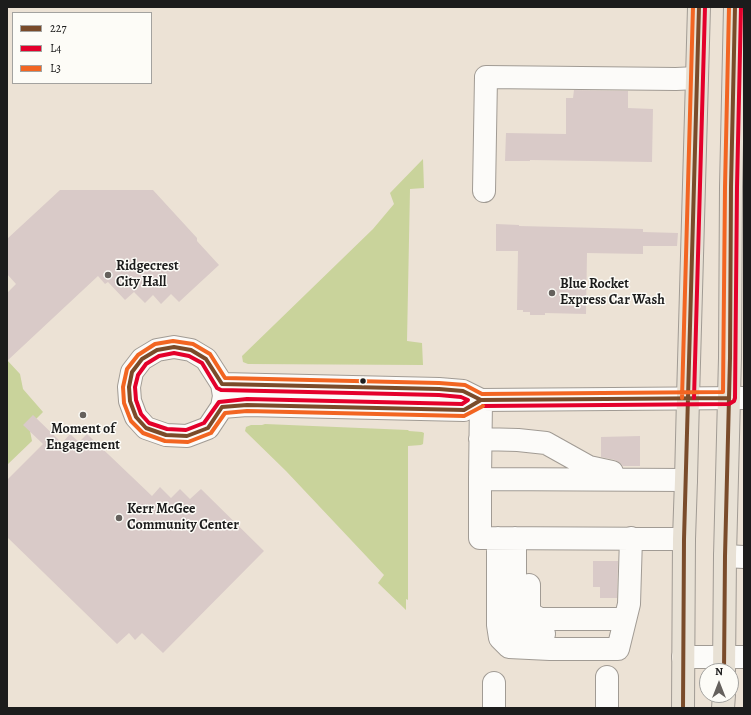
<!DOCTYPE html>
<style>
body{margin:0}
#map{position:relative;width:751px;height:715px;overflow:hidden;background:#ece2d5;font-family:Alegreya,serif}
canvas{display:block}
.frame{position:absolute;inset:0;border:8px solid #1c1c1c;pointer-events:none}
.legend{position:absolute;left:12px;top:12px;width:140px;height:72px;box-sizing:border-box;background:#fdfcf7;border:1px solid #a3a29f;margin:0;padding:5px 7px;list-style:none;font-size:12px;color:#1c1c1c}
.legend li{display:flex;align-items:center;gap:8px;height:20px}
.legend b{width:20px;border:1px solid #a3a29f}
.north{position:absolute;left:699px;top:663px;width:40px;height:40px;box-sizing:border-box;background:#fdfcf7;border:1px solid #a3a29f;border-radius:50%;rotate:0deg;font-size:11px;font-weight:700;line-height:16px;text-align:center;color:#1c1c1c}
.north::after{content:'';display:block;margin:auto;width:14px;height:18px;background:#65615d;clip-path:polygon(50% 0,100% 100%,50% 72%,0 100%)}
</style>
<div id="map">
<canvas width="751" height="715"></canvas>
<div class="frame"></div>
<ul class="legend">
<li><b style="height:5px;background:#7a4b2a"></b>227</li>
<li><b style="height:5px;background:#e4002b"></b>L4</li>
<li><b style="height:5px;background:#f26522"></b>L3</li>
</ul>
<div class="north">N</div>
</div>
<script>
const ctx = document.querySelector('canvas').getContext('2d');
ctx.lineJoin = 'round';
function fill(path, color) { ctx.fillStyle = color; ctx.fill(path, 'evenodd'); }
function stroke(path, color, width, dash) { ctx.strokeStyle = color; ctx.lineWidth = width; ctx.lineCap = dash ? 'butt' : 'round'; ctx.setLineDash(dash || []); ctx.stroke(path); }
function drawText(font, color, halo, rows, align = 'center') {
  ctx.font = font + ' Alegreya,serif'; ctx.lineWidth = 3; ctx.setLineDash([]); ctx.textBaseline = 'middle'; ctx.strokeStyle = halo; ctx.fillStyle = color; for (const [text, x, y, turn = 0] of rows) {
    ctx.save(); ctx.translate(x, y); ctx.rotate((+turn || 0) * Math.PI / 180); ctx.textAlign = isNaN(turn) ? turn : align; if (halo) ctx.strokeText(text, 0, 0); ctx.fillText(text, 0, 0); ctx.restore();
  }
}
const green = new Path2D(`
 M423 159 424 188 410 189 407 341 422 343 423 365 248 364 243 362 242 356 373 229 394 204 390 193Z
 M7 360 20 374 23 389 43 412 29 426 32 441 7 465Z
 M265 424 408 430 409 431 422 432 424 433 423 444 421 445 408 446V600L406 599V610L378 583 384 575 286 471 245 431 246 427 251 425H262Z`);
const building = new Path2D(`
 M574 90 628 91V108L653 109 652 162 530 160V161H505L506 133 566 134V98H573Z
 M60 190H153L197 238V241L219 265 179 302 171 294 161 304 153 295 145 303 134 292 125 300 108 282 105 284 98 276 7 361V293L16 284 7 274V239Z
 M496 224 519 225V226L643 229V232L678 233 677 246H643V254L587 253 586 314 545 313V315H530V312H523V310H517L518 251H496Z
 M33 415 62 443 70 434 79 442 87 434 152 496 160 487 171 498 180 489 190 499 201 489 264 551 163 653 142 633 135 640 129 633 117 644 7 537V480L43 444 23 425Z
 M640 436V466H623L620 463 615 460 601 457V437Z
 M593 561H618L617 598H600V587H593Z`);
const minor = new Path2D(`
 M484 191 486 77 676 79 697 78
 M174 347 191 350 206 359 222 384 224 396 222 407 208 428 187 436 166 435 146 428 136 417 130 401 129 387 132 372 142 359 157 350Z
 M222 384 439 389 463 391 481 400 744 398
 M481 400 480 479 686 480
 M222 407 247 405 464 410 481 400
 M480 439 518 440 546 443 589 467 612 472
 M480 479V538L684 539
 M498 538V625L500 638 509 647 550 649H618L629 604 631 538
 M515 538V631L520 634H544
 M725 556 744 557
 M529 585V613L540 619H625
 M683 657H744
 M494 708V683
 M607 708V677`);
const major = new Path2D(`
 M724 671 725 556 730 358 731 187 735 7
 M683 708 684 539 686 480 688 398 699 7
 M723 708 724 695`);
const bus1 = new Path2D(`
 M174 347 191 350 206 359 222 384 439 389 463 391 481 400 464 410 247 405 222 407 208 428 187 436 166 435 146 428 136 417 130 401 129 387 132 372 142 359 157 350Z
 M481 400 729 398
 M724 671 725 556 730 358 731 187 735 7
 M683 708 684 539 699 7`);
const bus2 = new Path2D(`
 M174 353 189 356 202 363 217 388 221 390 439 395 461 397 468 400 462 404 247 399 219 402 204 423 186 430 167 429 149 423 141 414 136 400 135 387 138 375 146 364 159 356Z
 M694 398 705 7
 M483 406 729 404 734 401 735 398 737 187 741 7`);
const bus3 = new Path2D(`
 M682 398 693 7
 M483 406 464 416 247 411 225 413 211 433 188 442 165 441 143 433 131 421 124 403 123 387 127 369 138 355 155 344 173 341 193 344 210 354 225 378 439 383 465 385 482 394 723 392 725 187 729 7`);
const markers = [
 [108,275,4,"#65615d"],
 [552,293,4,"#65615d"],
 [363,381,3.5,"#1c1c1c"],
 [83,415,4,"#65615d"],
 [119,518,4,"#65615d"]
];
const poiNames = [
 ["Ridgecrest",116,267],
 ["City Hall",116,283],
 ["Blue Rocket",560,285],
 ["Express Car Wash",560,301],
 ["Moment of",83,430,"center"],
 ["Engagement",83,446,"center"],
 ["Kerr McGee",127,510],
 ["Community Center",127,526]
];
fill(green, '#c9d39b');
fill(building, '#d9cac8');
stroke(minor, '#a19b94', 24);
stroke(major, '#a19b94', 24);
stroke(minor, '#fcfbf9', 22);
stroke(major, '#e8e1d5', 22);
stroke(bus1, '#7a4b2a', 4);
stroke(bus2, '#e4002b', 4);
stroke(bus3, '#f26522', 4);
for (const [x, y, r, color] of markers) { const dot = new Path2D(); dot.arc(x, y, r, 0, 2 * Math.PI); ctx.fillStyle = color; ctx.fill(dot); stroke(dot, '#fdfcf7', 1.5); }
drawText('bold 14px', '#1c1c1c', '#fdfcf7', poiNames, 'left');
</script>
